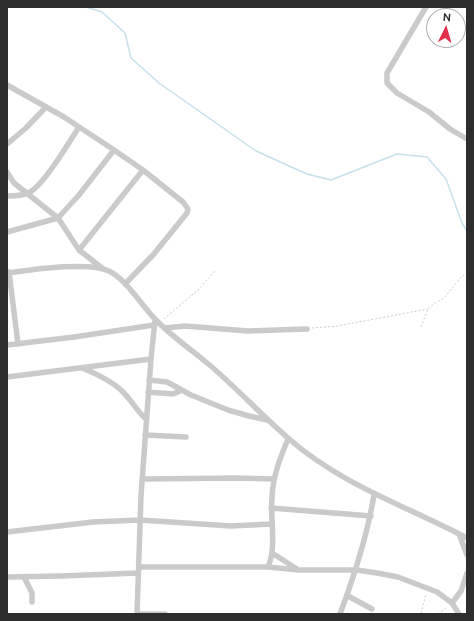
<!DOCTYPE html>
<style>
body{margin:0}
#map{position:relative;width:474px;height:621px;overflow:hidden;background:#fff;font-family:Ubuntu,sans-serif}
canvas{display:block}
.frame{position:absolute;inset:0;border:8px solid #2d2d2d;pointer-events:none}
.north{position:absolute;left:426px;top:8px;width:40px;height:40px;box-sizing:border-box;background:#fff;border:1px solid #ababab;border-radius:50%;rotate:5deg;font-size:11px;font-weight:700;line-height:16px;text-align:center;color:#2d2d2d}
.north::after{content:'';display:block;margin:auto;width:14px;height:18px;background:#e3314c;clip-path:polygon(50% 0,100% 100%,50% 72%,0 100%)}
</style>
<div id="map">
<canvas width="474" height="621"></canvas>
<div class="frame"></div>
<div class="north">N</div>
</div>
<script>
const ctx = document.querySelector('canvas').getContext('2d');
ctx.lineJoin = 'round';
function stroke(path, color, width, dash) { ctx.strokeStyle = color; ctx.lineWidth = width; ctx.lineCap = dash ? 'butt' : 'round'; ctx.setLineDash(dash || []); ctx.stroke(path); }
const stream = new Path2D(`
 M86 7 102 12 125 33 131 58 159 83 256 151 307 174 331 180 397 154 427 157 446 179 462 223 467 231`);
const path = new Path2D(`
 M164 319 198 290 216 270
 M421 327 428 309 435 303 444 298 461 277 467 273
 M312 328 337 326 428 309
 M421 613 426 594
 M438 614 447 607`);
const minor = new Path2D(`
 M426 7 387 73V83L397 93 429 112 450 129 467 139
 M7 85 64 117 114 150 143 170 183 202 188 209 187 213 153 255 125 284
 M7 144 26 128 46 107
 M7 172 14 183 58 218 79 250 102 268
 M7 196C14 196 22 196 28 193 43 187 69 142 79 127
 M7 232 58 218 79 195 114 150
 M79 250 143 170
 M9 272 18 344
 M7 273C30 270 89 261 109 271 127 280 141 305 155 319 170 335 189 348 206 362 235 386 260 414 288 438 340 484 406 506 467 538
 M165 328 185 326 248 331 307 329
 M7 345 74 337 154 325
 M82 368C97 374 112 381 123 392 132 401 137 411 146 419
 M7 377 151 359
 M149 380 167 382 191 395 228 410 249 416 267 420
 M148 392 173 394 182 390
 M145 435 186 437
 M142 479 237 478 274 479
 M271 508 371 516
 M7 532 93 522 140 520 231 526 271 524
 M459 534 467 555
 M272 553 297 569
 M139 567H268L299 570H357L377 573 398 577 437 592 452 603 459 614
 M268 567C277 546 270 520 272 497 273 476 280 458 288 439
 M7 577 61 576 138 573
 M24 577 32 593V602
 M348 596 372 609
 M452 603 461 591 467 573
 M137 614 141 496 151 359 155 320
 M137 614H165
 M340 614C355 574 367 537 374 495`);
stroke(stream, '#c7e0eb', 1.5);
stroke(path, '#cacaca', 1, [2, 2]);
stroke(minor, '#cacaca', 5.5);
</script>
